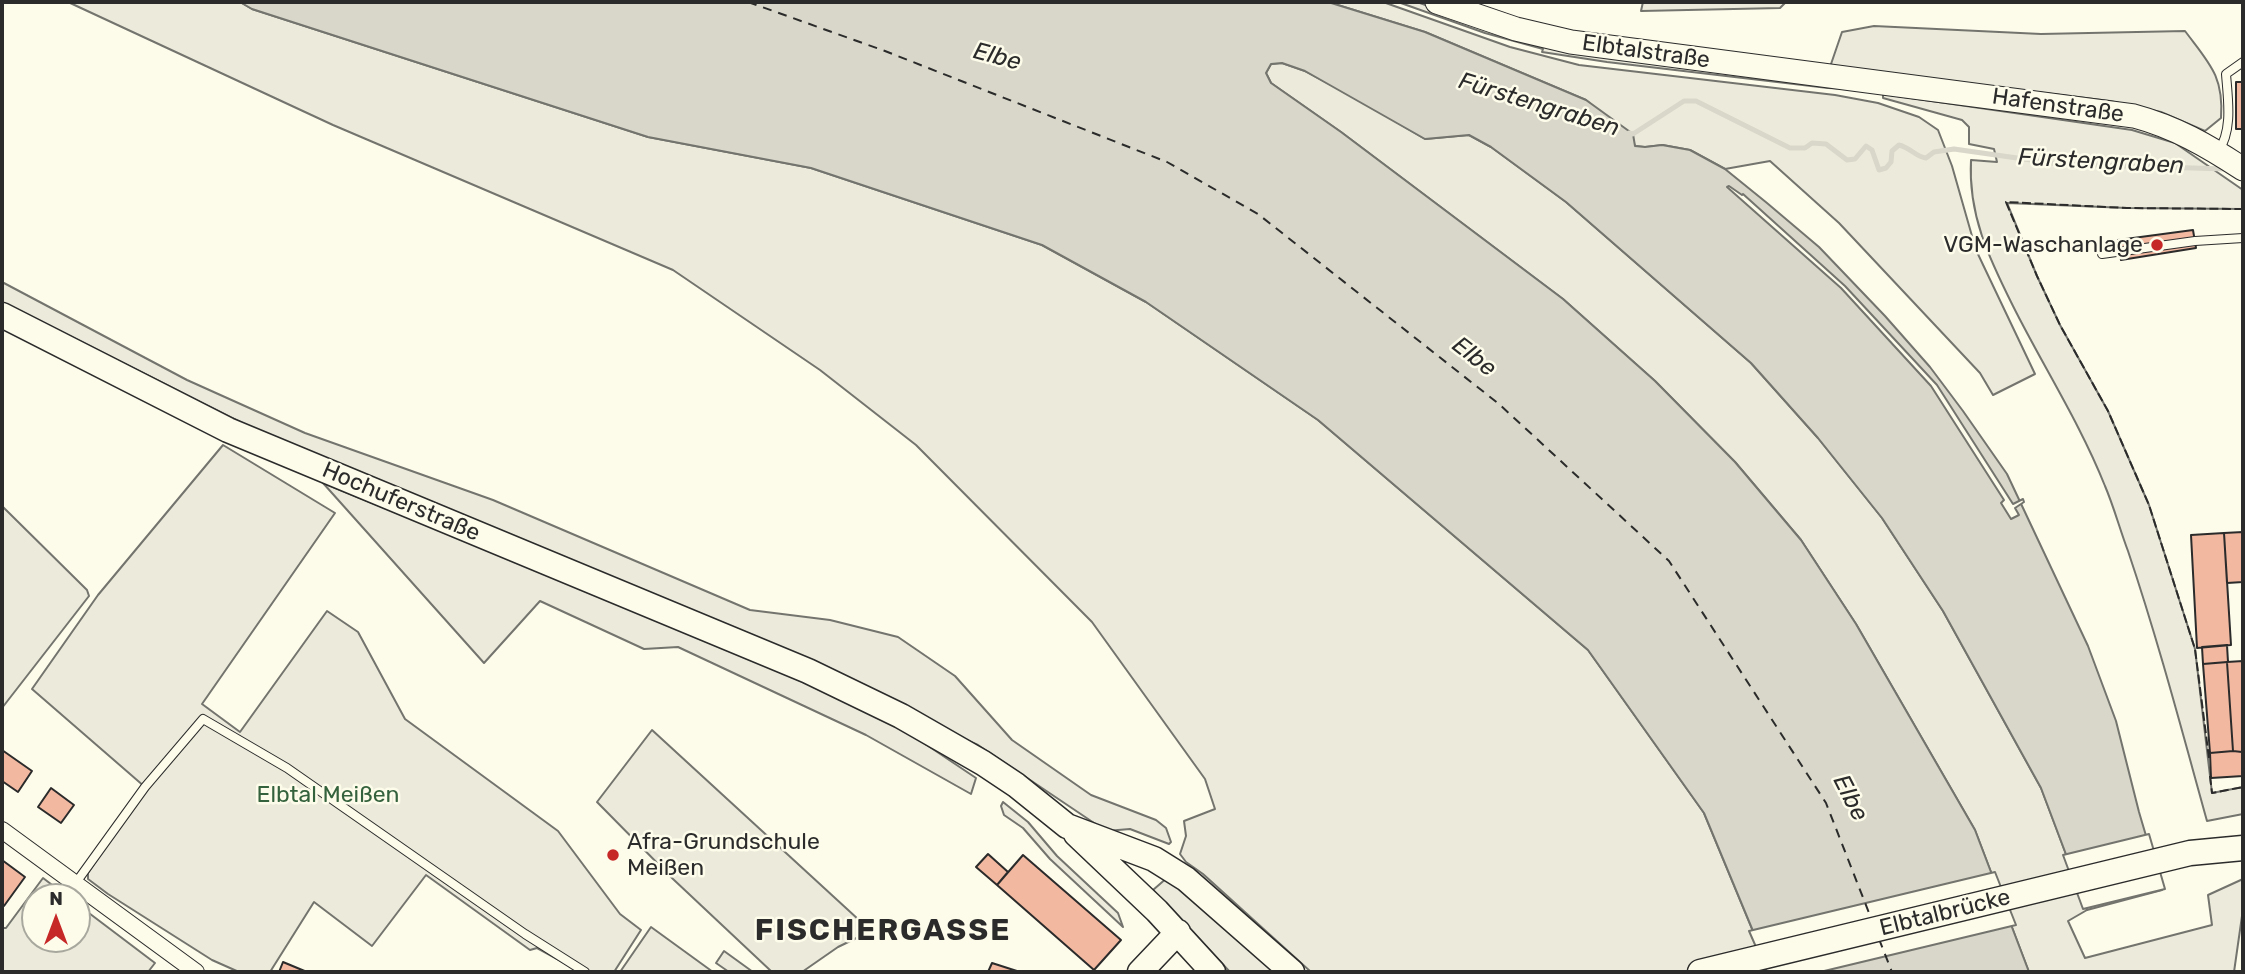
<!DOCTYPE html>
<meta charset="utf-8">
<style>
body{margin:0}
#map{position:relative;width:2245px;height:974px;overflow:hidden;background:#fdfbea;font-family:Rubik,sans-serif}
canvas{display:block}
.frame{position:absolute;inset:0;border:4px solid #2b2b2b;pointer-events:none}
.north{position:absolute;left:21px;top:883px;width:70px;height:70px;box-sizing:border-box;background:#fdfbea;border:2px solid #a9a89e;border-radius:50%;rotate:0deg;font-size:19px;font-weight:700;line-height:28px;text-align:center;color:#2b2b2b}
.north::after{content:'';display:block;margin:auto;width:24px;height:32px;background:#c62828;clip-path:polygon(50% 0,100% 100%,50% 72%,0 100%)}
</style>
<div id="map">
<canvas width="2245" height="974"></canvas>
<div class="frame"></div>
<div class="north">N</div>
</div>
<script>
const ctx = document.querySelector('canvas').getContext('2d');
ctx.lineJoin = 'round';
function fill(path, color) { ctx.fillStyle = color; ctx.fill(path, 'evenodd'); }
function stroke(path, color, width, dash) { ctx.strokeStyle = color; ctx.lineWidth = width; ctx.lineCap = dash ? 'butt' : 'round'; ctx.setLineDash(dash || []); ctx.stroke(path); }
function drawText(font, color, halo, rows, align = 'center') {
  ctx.font = font + ' Rubik,sans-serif'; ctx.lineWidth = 5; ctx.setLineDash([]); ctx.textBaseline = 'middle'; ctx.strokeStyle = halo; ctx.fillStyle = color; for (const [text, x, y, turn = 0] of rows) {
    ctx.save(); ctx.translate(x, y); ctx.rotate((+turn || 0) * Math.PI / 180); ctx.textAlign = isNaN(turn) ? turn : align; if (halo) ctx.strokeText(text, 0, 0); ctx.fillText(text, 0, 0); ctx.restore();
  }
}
const green = new Path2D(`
 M68 2H240L252 9 648 137 811 168 1042 245 1146 302 1318 420 1588 650 1704 813 1770 972H1311L1203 874 1186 862 1180 854 1186 836 1184 821 1215 809 1205 779 1092 622 916 445 820 370 673 270 333 125Z
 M1328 2H1383L1510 47 1579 65 1835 95 1878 103 1919 117 1938 130 1952 166 1976 250 2035 374 1993 395 1980 373 1839 223 1770 161 1725 169 1690 150 1663 145 1645 147 1635 146 1633 141 1586 100 1425 32Z
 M1398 2H1417L1487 27 1854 89 1828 88 1607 62 1542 52 1543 49 1485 33Z
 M1643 2H1786L1780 8 1641 11Z
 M1874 26 2041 34 2185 31C2209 63 2224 76 2221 118L2205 131 2161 112 2110 101 1830 67 1842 32Z
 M1282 63 1305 71 1354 97 1425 139 1469 135 1491 147 1566 202 1751 363 1818 438 1882 518 1943 611 2041 788 2087 910 2068 921 2085 958 2212 925 2208 895 2243 879V909L2234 972H2029L1975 830 1856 624 1801 540 1735 462 1655 381 1563 299 1341 132 1271 83 1266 73 1271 64Z
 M1883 94 2132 130 2175 143 2243 190V209L2127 208 2007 203 2037 276 2060 325 2108 411 2149 505 2195 649 2212 793 2243 787V814L2207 821C2182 731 2158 640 2128 551 2120 530 2114 507 2105 486 2080 423 2043 366 2013 306 1989 258 1968 215 1971 160L1997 162 1994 149 1969 144V127L1962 120 1883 98Z
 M2 282 187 380 305 433 493 500 750 610 830 620 898 637 955 676 1012 740 1091 795 1156 820 1166 828 1171 842 1169 844 1130 829 1106 831 978 745 258 431 2 302Z
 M223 445 335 513 202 704 240 732 327 611 358 632 405 719 558 831 620 914 641 930 614 972H581L537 948 530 950 426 875 372 946 314 902 270 972H239L212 960 108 894 88 879V873L145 787 32 689 98 595Z
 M323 483 619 603 885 717 976 778 971 794 866 735 678 647 644 649 540 601 484 663Z
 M2 506 87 590 89 596 2 708Z
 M652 730 871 931 838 947 802 972H772L673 879 597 802Z
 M1003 802 1028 822 1057 856 1118 913 1123 927 1050 859 1023 828 1004 815 1001 806Z
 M1168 877 1278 972H1230L1153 890Z
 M43 878 68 897H35V939H77V904L155 963 148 972H2V928H6Z
 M651 927 713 972H620Z
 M724 951 753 972H729L716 963Z`);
const water = new Path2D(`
 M240 2H1328L1425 32 1586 100 1633 134 1635 146 1645 147 1662 145 1690 150 1725 169 1767 203 1819 247 1885 316 1930 367 1963 411 2007 474 2088 646 2116 721 2139 812 2162 890 2087 910 2041 788 1943 611 1882 518 1818 438 1751 363 1566 202 1491 147 1469 135 1425 139 1305 71 1282 63 1271 64 1266 73 1271 83 1341 132 1563 299 1655 381 1735 462 1801 540 1856 624 1975 830 2029 972H1770L1704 813 1588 650 1318 420 1146 302 1042 245 811 168 648 137 252 9Z`);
const pier = new Path2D(`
 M1729 186 1742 195 1743 194 1845 286 1937 385 2013 504 2023 499 2024 502 2015 508 2019 515 2011 519 2001 503 2004 500 1931 386 1841 288 1727 187Z
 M2149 834 2165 889 2083 909 2063 855Z
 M1995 872 2016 925 1820 972H1767L1749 931Z`);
const stream = new Path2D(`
 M1629 133 1633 134 1684 101H1696L1790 148H1805L1812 143 1826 144 1847 160 1855 159 1866 146 1872 150 1879 170 1886 168 1891 162 1892 151 1899 145C1911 148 1916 157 1926 158L1934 152 1954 149 2059 164 2226 169`);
const ferry = new Path2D(`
 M748 2 885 51 1167 162 1258 214 1499 404 1669 561 1826 803 1871 918
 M1879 939 1892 972`);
const building = new Path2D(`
 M2236 82H2243V129H2236Z
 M2193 230 2196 248 2121 260 2118 240Z
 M2243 532V582L2227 583 2224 533Z
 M2224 533 2231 645 2197 648 2191 535Z
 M2227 645 2228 662 2203 664 2202 647Z
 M2243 661V752H2242L2233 751 2227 662Z
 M2227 662 2233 751 2210 753 2203 664Z
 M2 750 32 771 18 792 2 781Z
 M2233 751 2242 752 2243 776 2211 778 2210 753Z
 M51 788 74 805 61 823 38 807Z
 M988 854 1008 872 997 885 976 867Z
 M1023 855 1121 940 1094 970 997 885Z
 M2 860 25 877 4 906 2 905Z
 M283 962 307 972H279Z
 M992 963 1020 972H988Z`);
const lane = new Path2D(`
 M2218 152C2233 130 2228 100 2226 74L2243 62
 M2102 254 2195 241 2243 238
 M75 884 145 787 203 719 287 768 525 934 585 972`);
const street = new Path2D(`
 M2 830 196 972`);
const secondary = new Path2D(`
 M1437 2 1516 29 1571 42 2134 116C2175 127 2208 146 2243 169`);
const primary = new Path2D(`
 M2 315 228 430 808 671 901 716 983 763 1016 785 1067 826 1154 859 1186 879 1292 972
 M1076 834 1157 911 1213 972
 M1140 972 1178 932
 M1700 972 2190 853 2243 848`);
const fence = new Path2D(`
 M2209 758 2195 649 2149 505 2108 411 2060 325 2037 276 2006 202 2127 208 2243 209
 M2210 776 2212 793 2243 787`);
const markers = [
 [2157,245,7,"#c62828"],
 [613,855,7,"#c62828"]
];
const streetNames = [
 ["Elbtalstraße",1646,52,8],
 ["Hafenstraße",2058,106,8],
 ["Hochuferstraße",401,502,23],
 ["Elbtalbrücke",1945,913,-14]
];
const poiNames = [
 ["VGM-Waschanlage",2143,245],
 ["Afra-Grundschule",627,842,"left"],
 ["Meißen",627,868,"left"]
];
const parkNames = [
 ["Elbtal Meißen",328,795]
];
const waterNames = [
 ["Elbe",997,57,15],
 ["Fürstengraben",1539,105,17],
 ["Fürstengraben",2101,162,3],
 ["Elbe",1474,357,38],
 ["Elbe",1850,798,63]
];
const districtNames = [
 ["FISCHERGASSE",883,931]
];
fill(green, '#ecebdb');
stroke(green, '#74746e', 2);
fill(water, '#d8d7c9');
stroke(water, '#74746e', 2);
fill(pier, '#fdfbea');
stroke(pier, '#74746e', 2);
stroke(stream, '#d8d7c9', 5);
stroke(ferry, '#2b2b2b', 2, [9, 7]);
fill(building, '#f2b8a0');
stroke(building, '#2b2b2b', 2);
stroke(lane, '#2b2b2b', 10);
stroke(street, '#2b2b2b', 18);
stroke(secondary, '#2b2b2b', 25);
stroke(primary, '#2b2b2b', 27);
stroke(lane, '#fdfbea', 8);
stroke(street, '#fdfbea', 16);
stroke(secondary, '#fdfbea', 23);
stroke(primary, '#fdfbea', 24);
stroke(fence, '#2b2b2b', 2, [9, 3.5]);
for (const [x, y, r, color] of markers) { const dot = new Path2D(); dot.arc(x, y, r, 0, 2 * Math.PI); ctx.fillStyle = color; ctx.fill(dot); stroke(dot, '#fdfbea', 2.5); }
drawText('23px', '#2b2b2b', '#fdfbea', streetNames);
drawText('23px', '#2b2b2b', '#fdfbea', poiNames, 'right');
drawText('23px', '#34623c', '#fdfbea', parkNames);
drawText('italic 24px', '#2b2b2b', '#fdfbea', waterNames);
ctx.letterSpacing = '2px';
drawText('bold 30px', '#2b2b2b', '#fdfbea', districtNames);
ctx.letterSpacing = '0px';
</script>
